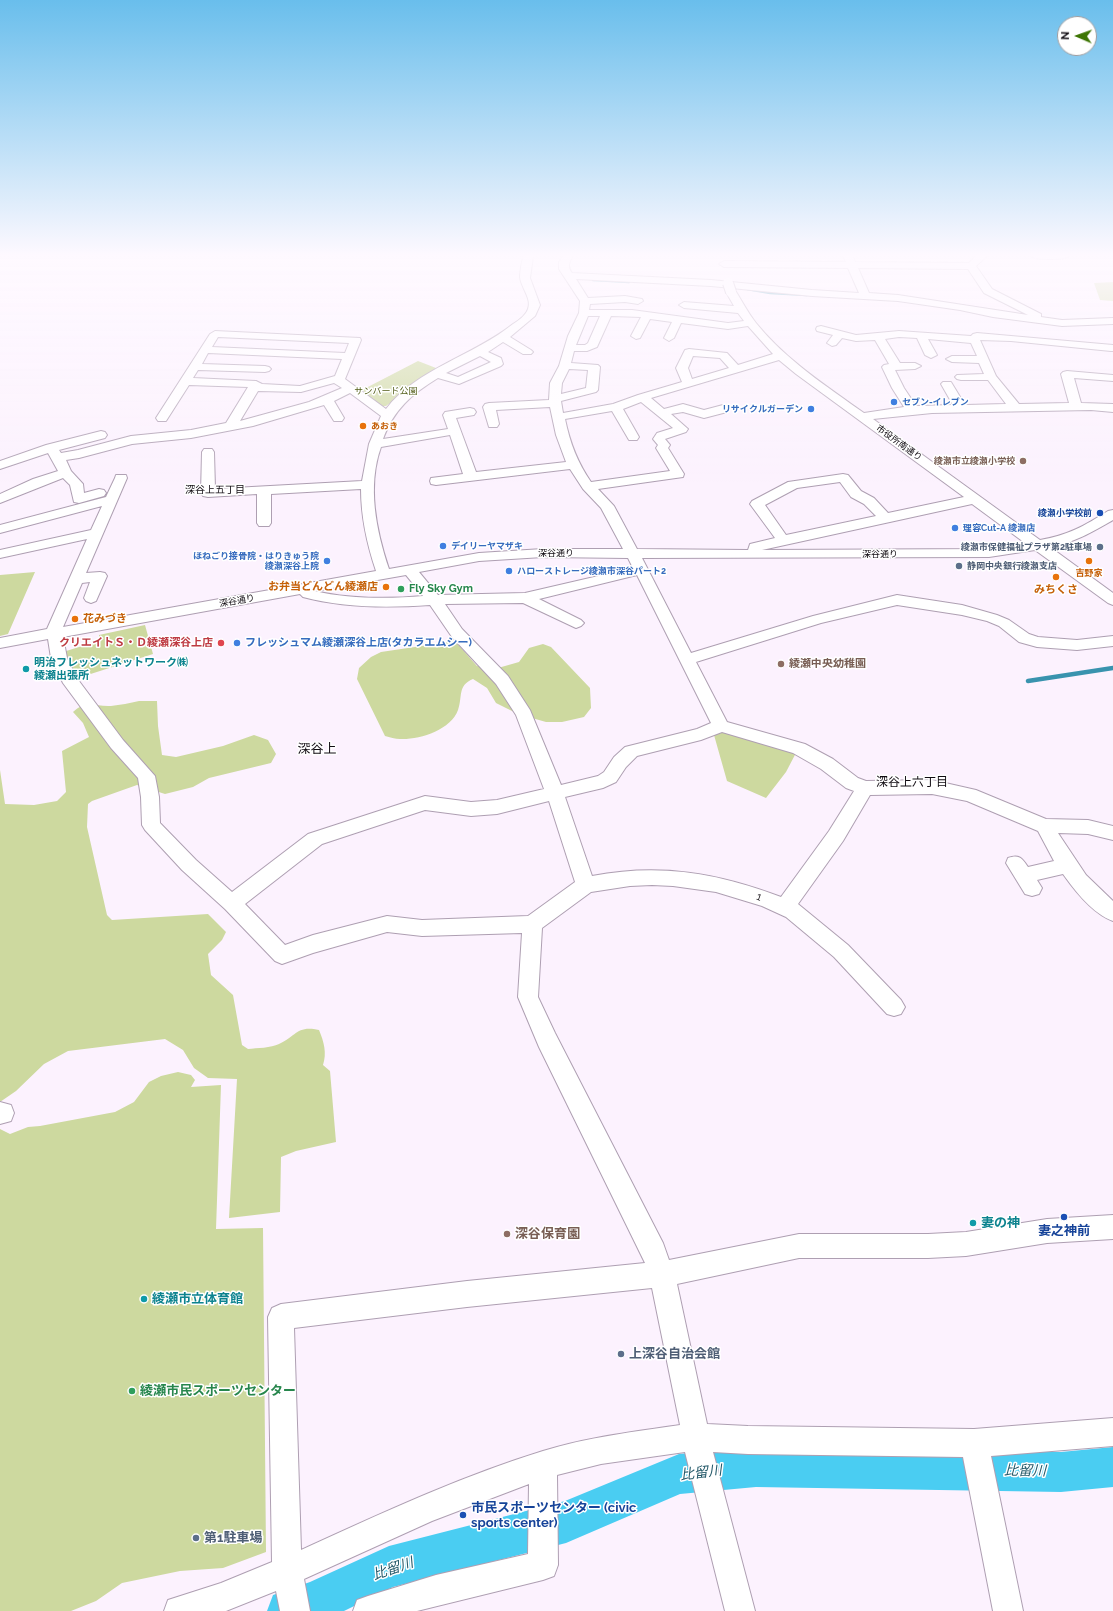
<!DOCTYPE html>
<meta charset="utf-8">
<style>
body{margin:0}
#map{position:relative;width:1113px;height:1611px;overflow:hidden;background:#fcf2fe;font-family:Raleway,sans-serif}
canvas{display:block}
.north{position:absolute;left:1057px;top:16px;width:40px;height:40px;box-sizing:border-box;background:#fff;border:1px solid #9f9da0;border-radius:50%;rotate:272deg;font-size:11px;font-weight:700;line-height:16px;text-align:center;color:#100b11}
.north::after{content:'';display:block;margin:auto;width:14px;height:18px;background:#3d7503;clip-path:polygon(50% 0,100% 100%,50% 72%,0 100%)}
</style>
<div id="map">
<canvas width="1113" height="1611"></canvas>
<div class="north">N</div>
</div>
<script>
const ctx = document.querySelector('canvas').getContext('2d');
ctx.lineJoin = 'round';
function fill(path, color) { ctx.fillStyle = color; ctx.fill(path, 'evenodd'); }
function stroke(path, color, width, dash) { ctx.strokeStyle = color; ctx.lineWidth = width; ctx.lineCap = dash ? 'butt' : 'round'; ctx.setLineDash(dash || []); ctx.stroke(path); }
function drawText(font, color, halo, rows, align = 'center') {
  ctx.font = font + ' Raleway,"Noto Sans JP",sans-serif'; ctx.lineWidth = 3; ctx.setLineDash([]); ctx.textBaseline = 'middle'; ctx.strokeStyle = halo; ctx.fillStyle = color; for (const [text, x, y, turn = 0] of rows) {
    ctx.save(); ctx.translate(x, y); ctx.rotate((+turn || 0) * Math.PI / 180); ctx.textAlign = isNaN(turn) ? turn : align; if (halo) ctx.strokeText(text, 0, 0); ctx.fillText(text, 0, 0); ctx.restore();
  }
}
const green = new Path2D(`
 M1113 282V301L1100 300 1094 283Z
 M418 361 436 368 386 406H380L362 390Z
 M35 572 8 634 0 636V575Z
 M145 625 153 654 75 679 63 652 95 642 99 639V635Z
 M455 641 477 666 498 668 519 662 529 648 543 644 551 647 590 688 591 708 584 717 562 722H546L518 714 496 703 487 688 473 679C457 686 463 696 458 710 451 730 419 740 400 739 395 739 390 737 385 736L357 679 359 668 371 657 381 652Z
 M139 701H157L158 726 162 755 176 757 223 746 254 735 268 740 276 754 271 763 209 778 193 787 165 794 137 785 92 801 88 804 87 827 107 915 112 920 208 914 226 932 222 940 208 954 211 975 233 995 242 1045 248 1049C257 1048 271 1048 279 1044 296 1037 296 1025 319 1030 324 1042 327 1053 323 1065L330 1071 336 1142 296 1151 281 1157 280 1212 229 1218 237 1079 208 1078 194 1068 183 1050 165 1039 68 1051 44 1064 16 1091 0 1102V770L5 804 34 805 57 801 66 792 62 751 89 737 83 723 73 712C87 699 95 707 111 706 120 705 130 703 139 701Z
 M725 732 797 751 786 772 766 798 727 781 714 735Z
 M178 1072 191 1075 195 1080 191 1087 221 1085 216 1229 263 1228 266 1552 223 1568 180 1571 122 1583 96 1601 71 1611H0V1129L10 1134 28 1127 40 1126 115 1112 134 1102 149 1082 161 1076Z`);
const streamFar1 = new Path2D(`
 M593 280 629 282
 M747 289 770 293 807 295`);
const stream = new Path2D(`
 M1028 681 1113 668`);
const river = new Path2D(`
 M756 1447 1061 1452 1113 1447V1487L1061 1492 756 1487 680 1494 566 1543 393 1587 344 1611H267L273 1595 310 1582 389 1546 565 1501 679 1454Z`);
const minor = new Path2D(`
 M523 256H533L530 278 540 305 535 316 510 337 531 350 533 352 531 354H523L503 342 488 352 501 358 503 364 501 366 459 384 438 378C412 394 394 409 383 439L448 429 443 415 445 412 470 408 474 409 476 412 474 415 456 418 476 472 566 462 556 435 550 407 496 410 499 424 497 427H489L483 407 485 404 489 403 549 400 550 383 559 366 568 336 579 313 580 301 559 269V262L563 256H573C569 262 567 267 572 273L711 280 812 290 859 293 848 268 724 267 719 264 724 261 846 262 843 256H853L855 262 969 263 976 256H987L976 266 992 289 1041 314V317L1062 320 1113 318V324L1062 326 993 317 960 310 898 301 812 296 711 286 576 279 588 298 625 296 642 299 643 301 638 304 625 302 590 304 589 310H632L728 323 744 321 738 313 684 308 679 305 684 302 734 306 726 292 731 289 735 290C742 301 748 313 756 323 786 360 826 386 864 413L904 407 892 388 882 367 884 365 889 364 875 340 856 341 842 338 836 345 832 346 827 343 833 335 817 331 816 329 817 327 821 326 856 335 899 331 971 336 973 334 977 333 1113 345V351H1111L1011 341 980 340 996 376 1019 404 1069 403 1061 374 1063 372 1067 371 1113 375V381L1074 378 1081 403 1113 404V412L1091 410 932 413 873 419 1040 540C1069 535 1084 526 1108 511L1113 510V520C1092 532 1074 543 1050 547L1113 593V605L1108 603 1035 550 989 557 642 558 691 653 813 616 897 595 962 605 997 615 1009 620 1029 634 1038 637 1077 640 1113 636V646L1077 650 1037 647 1019 642 999 626 987 621 962 615 897 605 821 623 696 662 727 722 805 744 833 759 858 778 866 781 932 780 976 790 1046 819 1088 820 1113 826V840L1088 834 1058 833 1086 875 1113 901V921C1093 914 1075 891 1063 874L1037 880 1042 888 1039 894 1032 896 1025 894 1006 863 1008 858C1019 854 1022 858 1028 867L1054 861 1038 831 967 801 932 794 870 795 843 841 798 904 848 945 901 1000 905 1007 901 1014 894 1016 887 1014 834 957 786 917 762 906 716 892 673 886 652 885 630 886 591 892 542 928 538 997 555 1033 663 1243 669 1260 799 1234H928L966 1232 1047 1219 1113 1215V1239L1047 1243 966 1256 928 1258H799L677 1284 707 1424 748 1426 974 1429 1113 1418V1446L991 1456 1023 1611H993L963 1457 748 1454 713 1452 755 1611H725L685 1452 601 1464 557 1475 558 1565 554 1576 543 1580 417 1611H353L357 1600 368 1596 436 1575 528 1554 529 1484 432 1521 304 1579 310 1611H280L276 1591 226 1611H164L168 1600 221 1583 272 1562 268 1317 272 1308 281 1304 467 1281 645 1263 539 1047 518 997 522 933 422 936 387 932 313 953 282 964 275 961 225 909 182 870 145 830 142 825 141 797 138 778 111 748 63 683 51 658 48 639 0 648V638L47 629 87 539 0 558V550L91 530 102 506 0 533V525L106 497 115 478 116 475H126L127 478 86 573 100 572 105 573 107 576 96 601 91 603 86 601 84 598 90 582 82 583 63 627 376 571C367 544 361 518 361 489L271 494V523L269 526H259L257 523V494L208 497 203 496 201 493 202 452 204 449H212L214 452 215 489 362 481 369 444 381 416 350 393 334 401 344 418 342 421H334L324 405 253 426 191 438 132 444 79 458 66 460 71 471 83 484 84 493 99 489 104 490 106 493 104 496 79 503 74 502 70 485 63 478 0 503V494L33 479 58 471 48 453 0 469V461L46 445 101 431 105 432 107 435 105 438 59 450 61 453 78 450 131 436 191 430 226 423 248 387 189 385 166 421H158L156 418 210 334 215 331 360 338 361 340 345 379 386 409C416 369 475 355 513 324 518 321 526 315 528 309 532 298 521 288 520 277 520 270 522 263 523 256ZM858 268 968 269 984 293 1028 315 898 295 869 293ZM588 316H600L588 343 585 345H576ZM611 316 641 317 631 336 636 339 640 338 650 319 672 322 664 338 669 341 674 338 681 323 728 329 748 326 773 354 738 365 727 353 689 349 685 350 676 368 682 382 638 395 613 404 563 413 561 401 596 392 598 390 600 367 598 365 571 363 574 351H587L597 347ZM218 337 349 343 345 353 212 347ZM899 337 917 338 925 355 931 358 937 355 928 339 971 343 977 356H952L946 359 952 362 979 363 984 374 957 375 955 377 957 379 961 380H988L1006 404 965 405 951 382H943L941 384 953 405 916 406 904 388 895 370 915 369 921 366 915 363H900L885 339ZM208 353 342 359 335 376 300 386 262 384 256 381 193 378 198 370 265 372 269 371 271 369 269 367 265 366 202 364ZM480 356 491 362 458 377 446 373ZM693 356 720 358 729 368 692 379 688 368ZM779 360 796 374 964 497 888 513 874 498 861 491 848 475 843 474 788 482 752 501 750 504 775 538 750 544 748 550 637 549 614 506 598 489 683 477 684 474 668 448 670 445 665 439 686 432 688 429 671 414 683 412 704 418 727 412 729 409 727 406 723 405 704 410 683 404 664 409 651 398ZM569 369 588 370 586 388 561 394 562 383ZM334 383 342 388 309 402 240 421 258 391 301 392ZM641 402 673 428 657 433 653 439 658 445 656 448 670 471 591 482C577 462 570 443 565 419L612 411 629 440H637L639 437 623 409ZM450 435 463 474 431 478 430 481 431 484 436 485 570 469 583 489 601 508 623 549H543L479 553 389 569C376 530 367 486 381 447ZM840 482 851 497 864 504 876 516 786 535 765 505 797 488ZM972 504 1025 543 989 549 762 550ZM543 557 628 558 633 568 525 593 438 595 419 572 479 561ZM406 575 423 596C390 599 347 599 315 591ZM637 575 711 723 697 729 625 747 614 757 604 772 598 776 561 785 530 710 508 676 462 629 445 604 523 603 576 628 581 626 584 623 581 620 539 599ZM300 594 303 597C344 608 388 608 430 605L452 637 496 684 516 715 544 789 497 800 471 802 425 796 308 834 232 892 196 860 160 823 159 797 155 776 123 740 76 677 67 658 63 637ZM722 732 793 753 821 769 846 788 854 791 829 831 781 897C718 873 660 863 592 876L565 797 603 788 616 782 626 767 637 756 701 740ZM549 801 575 882 528 916 422 920 387 916 313 935 285 945 245 904 322 844 425 810 471 816 497 814ZM652 1288 680 1425C634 1432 587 1437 543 1451 459 1477 380 1514 301 1550L294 1328 467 1307Z
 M1031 256H1069C1064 260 1036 260 1031 256Z
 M0 1102 11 1105 14 1113 11 1121 0 1124Z`);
const minorBridge = new Path2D(`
 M728 283 731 292`);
const markers = [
 [894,402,4,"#3f7fe0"],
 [811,409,4,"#3f7fe0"],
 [363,426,4,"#e8710a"],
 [1023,461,4,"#8d6e63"],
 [1100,513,4,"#1a4fb4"],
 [955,528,4,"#3f7fe0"],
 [443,546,4,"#3f7fe0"],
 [1100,547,4,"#5c6f8a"],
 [327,561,4,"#3f7fe0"],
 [1089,561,4,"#e8710a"],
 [959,566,4,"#5c6f8a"],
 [509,571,4,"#3f7fe0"],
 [1056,577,4,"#e8710a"],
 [386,587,4,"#e8710a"],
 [401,589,4,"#2e9e5b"],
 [75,619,4,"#e8710a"],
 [221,643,4,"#e0444e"],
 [237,643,4,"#3f7fe0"],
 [781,664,4,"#8d6e63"],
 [26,669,4,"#0f9aa8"],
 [1064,1217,4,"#1a4fb4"],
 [973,1223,4,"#0f9aa8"],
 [507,1234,4,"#8d6e63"],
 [144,1299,4,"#0f9aa8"],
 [621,1354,4,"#5c6f8a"],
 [132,1391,4,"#2e9e5b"],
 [463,1515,4,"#1a4fb4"],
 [196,1538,4,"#5c6f8a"]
];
const farParknames = [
 ["サンバード公園",386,391]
];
const farShopnames = [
 ["セブン-イレブン",902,402],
 ["リサイクルガーデン",803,409,"right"],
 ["理容Cut-A 綾瀬店",963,528],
 ["デイリーヤマザキ",451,546],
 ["ほねごり接骨院・はりきゅう院",319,556,"right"],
 ["綾瀬深谷上院",319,566,"right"],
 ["ハローストレージ綾瀬市深谷パート2",517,571]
];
const farFoodnames = [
 ["あおき",371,426],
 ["吉野家",1089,573,"center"]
];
const farStreetnames = [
 ["市役所南通り",899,443,36],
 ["深谷通り",556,553],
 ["深谷通り",880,554],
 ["深谷通り",237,601,-10]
];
const farEducationnames = [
 ["綾瀬市立綾瀬小学校",1015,461]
];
const farTransitnames = [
 ["綾瀬小学校前",1092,513]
];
const farServicenames = [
 ["綾瀬市保健福祉プラザ第2駐車場",1092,547],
 ["静岡中央銀行綾瀬支店",967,566,"left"]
];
const farNeighbourhoodnames = [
 ["深谷上五丁目",215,490]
];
const foodNames = [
 ["お弁当どんどん綾瀬店",378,587],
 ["みちくさ",1056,590,"center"],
 ["花みづき",83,619,"left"]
];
const leisureNames = [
 ["Fly Sky Gym",409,589]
];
const healthNames = [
 ["クリエイトＳ・Ｄ綾瀬深谷上店",213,643]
];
const shopNames = [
 ["フレッシュマム綾瀬深谷上店(タカラエムシー)",245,643]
];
const cultureNames = [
 ["明治フレッシュネットワーク㈱",34,663],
 ["綾瀬出張所",34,676]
];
const educationNames = [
 ["綾瀬中央幼稚園",789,664]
];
const streetNames = [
 ["1",759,897,20]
];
const neighbourhoodNames = [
 ["深谷上六丁目",912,782]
];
const quarterNames = [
 ["深谷上",317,749]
];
const nearCulturenames = [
 ["妻の神",981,1223],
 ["綾瀬市立体育館",152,1299]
];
const nearTransitnames = [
 ["妻之神前",1064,1231],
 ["市民スポーツセンター (civic",471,1508,"left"],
 ["sports center)",471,1523,"left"]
];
const nearEducationnames = [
 ["深谷保育園",515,1234]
];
const nearServicenames = [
 ["上深谷自治会館",629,1354],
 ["第1駐車場",204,1538]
];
const nearLeisurenames = [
 ["綾瀬市民スポーツセンター",140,1391]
];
const nearWaternames = [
 ["比留川",1025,1471,1],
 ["比留川",701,1473,-7],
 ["比留川",393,1569,-19]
];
fill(green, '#cdd99f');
stroke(streamFar1, '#3993ae', 2.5);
stroke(stream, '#3993ae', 4.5);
fill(river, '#4acdf2');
stroke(minor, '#ae9fb2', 2);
fill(minor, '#fff');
stroke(minorBridge, '#ae9fb2', 12, []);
stroke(minorBridge, '#fff', 10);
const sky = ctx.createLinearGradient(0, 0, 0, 482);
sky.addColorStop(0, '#69beec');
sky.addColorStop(0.53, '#fef9ff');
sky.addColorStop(1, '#fef9ff00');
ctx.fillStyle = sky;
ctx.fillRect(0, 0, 1113, 482);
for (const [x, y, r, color] of markers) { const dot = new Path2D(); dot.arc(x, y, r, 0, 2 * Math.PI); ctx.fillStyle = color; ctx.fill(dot); stroke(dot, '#fff', 1.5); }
drawText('9px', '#525d18', '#fff', farParknames);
drawText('bold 9px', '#366cbe', '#fff', farShopnames, 'left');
drawText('bold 9px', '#c56008', '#fff', farFoodnames, 'left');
drawText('9px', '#100b11', '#fff', farStreetnames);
drawText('bold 9px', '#785e54', '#fff', farEducationnames, 'right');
drawText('bold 9px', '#164399', '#fff', farTransitnames, 'right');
drawText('bold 9px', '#4e5e75', '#fff', farServicenames, 'right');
drawText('10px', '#100b11', '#fff', farNeighbourhoodnames);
drawText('bold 11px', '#c56008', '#fff', foodNames, 'right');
drawText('bold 11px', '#27864d', '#fff', leisureNames, 'left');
drawText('bold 11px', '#be3a42', '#fff', healthNames, 'right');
drawText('bold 11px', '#366cbe', '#fff', shopNames, 'left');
drawText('bold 11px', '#0d838f', '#fff', cultureNames, 'left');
drawText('bold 11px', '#785e54', '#fff', educationNames, 'left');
drawText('11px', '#100b11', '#fff', streetNames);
drawText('12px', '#100b11', '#fff', neighbourhoodNames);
drawText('13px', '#100b11', '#fff', quarterNames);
drawText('bold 13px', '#0d838f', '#fff', nearCulturenames, 'left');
drawText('bold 13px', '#164399', '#fff', nearTransitnames);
drawText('bold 13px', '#785e54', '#fff', nearEducationnames, 'left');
drawText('bold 13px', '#4e5e75', '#fff', nearServicenames, 'left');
drawText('bold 13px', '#27864d', '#fff', nearLeisurenames, 'left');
drawText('italic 14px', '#245969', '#fff', nearWaternames);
</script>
